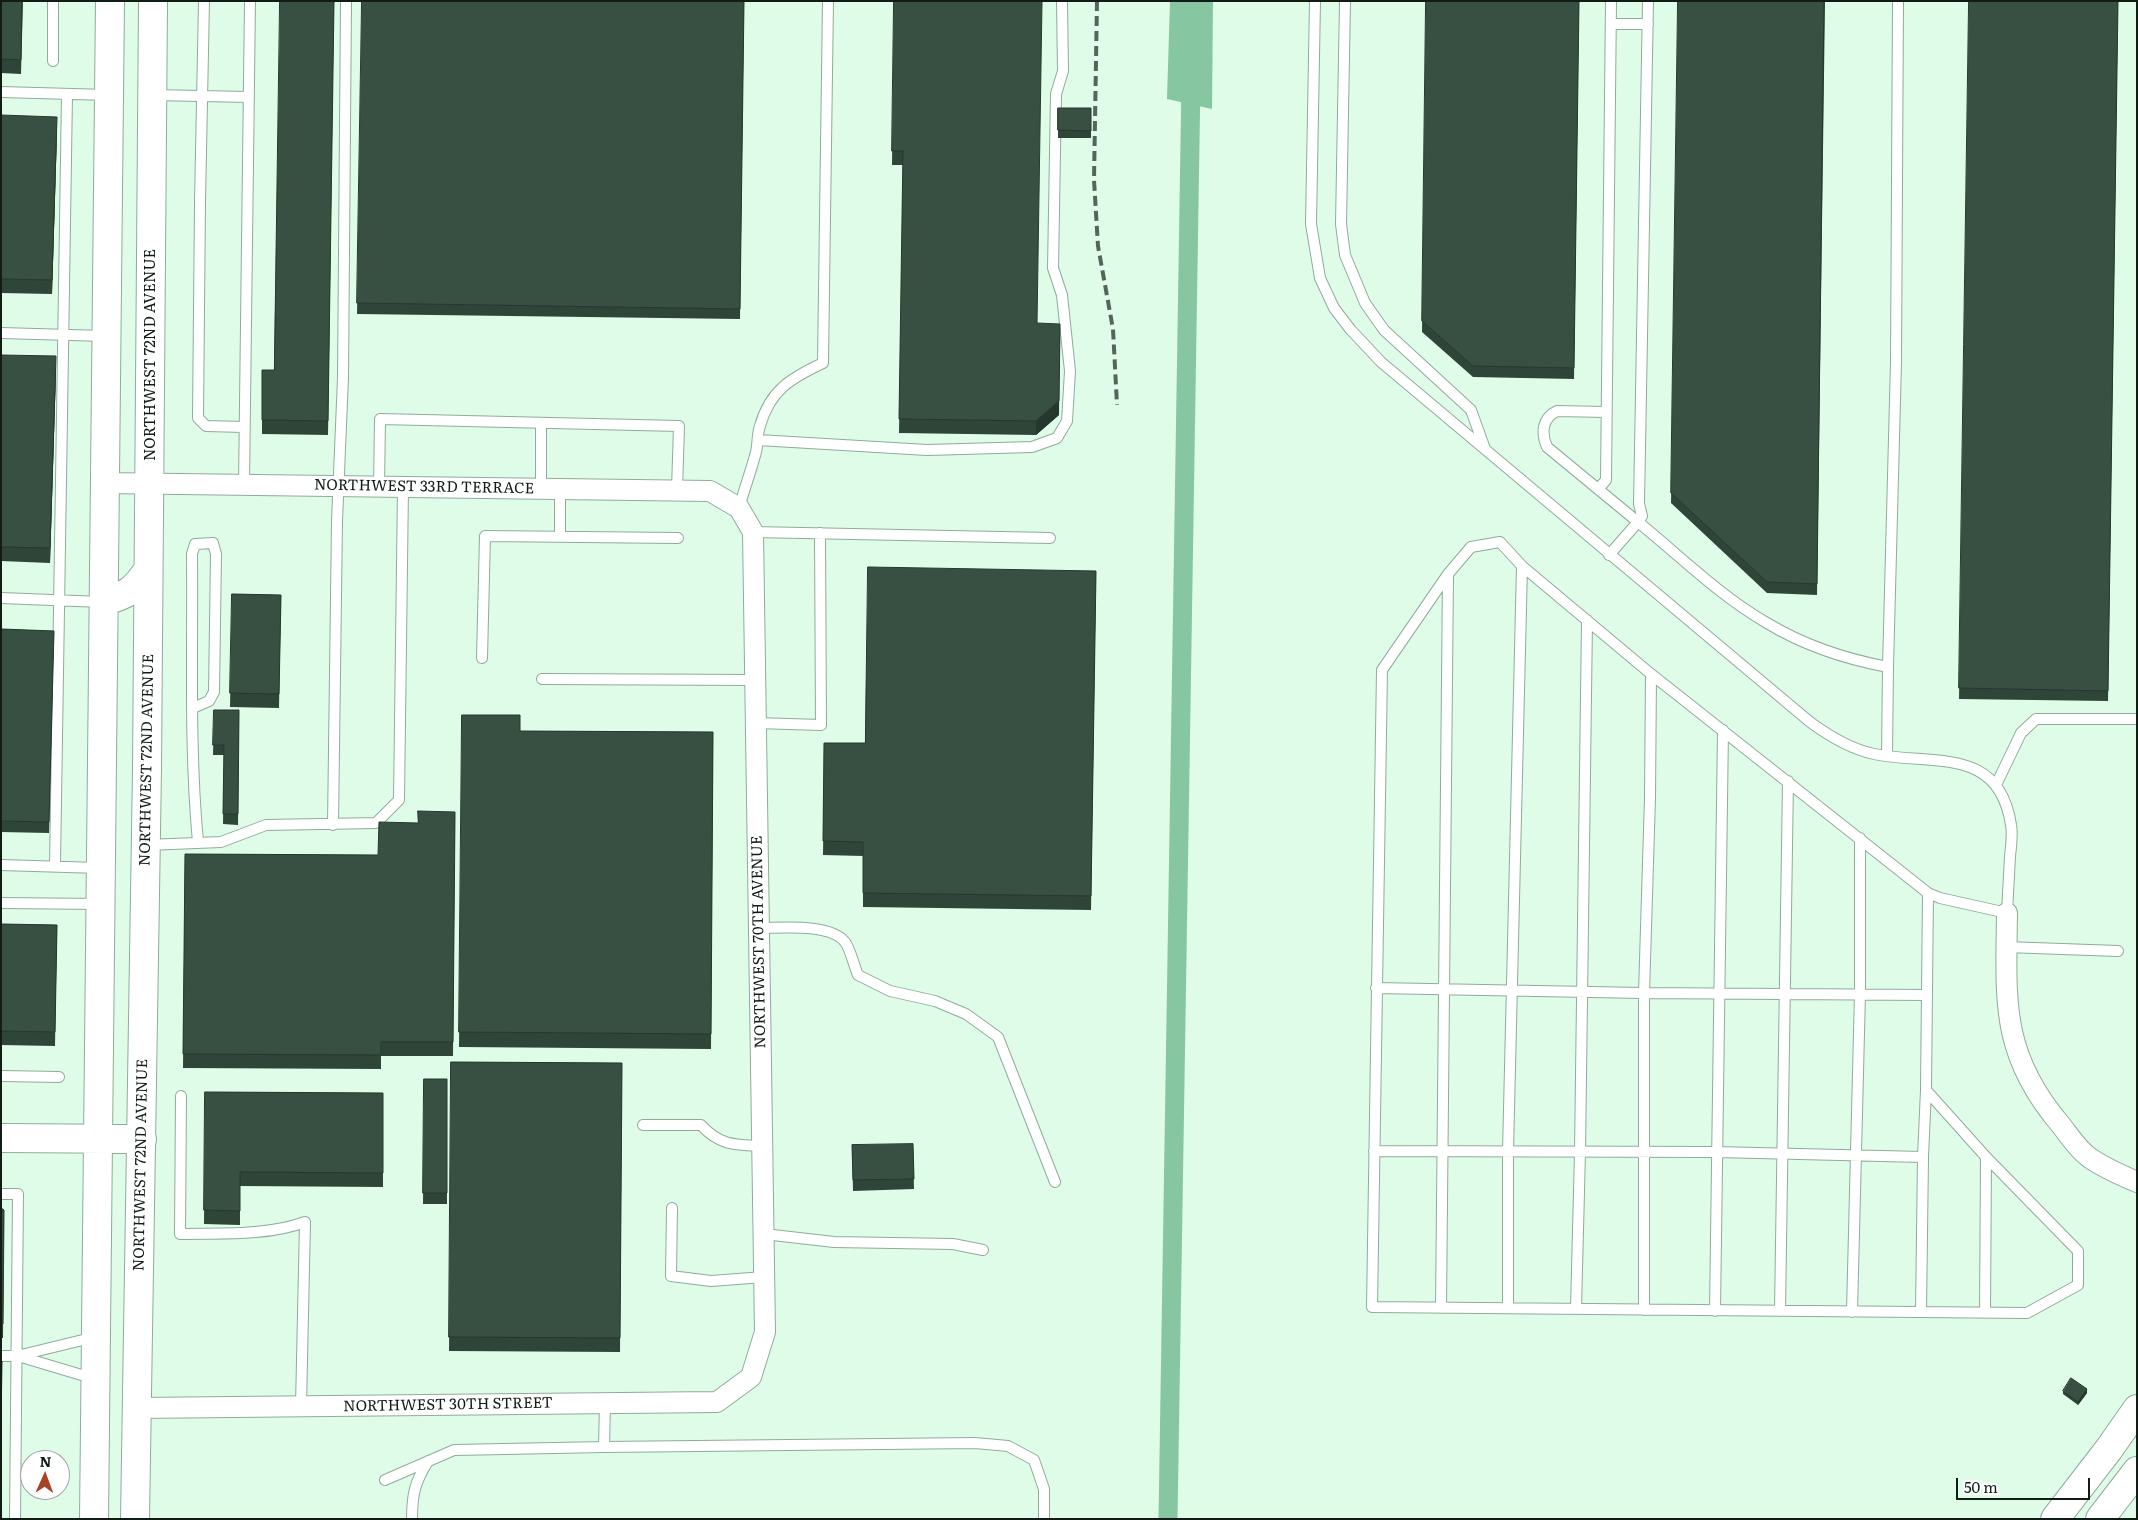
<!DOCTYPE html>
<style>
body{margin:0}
#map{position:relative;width:2138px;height:1520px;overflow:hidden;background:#dffce9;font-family:Literata,serif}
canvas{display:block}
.frame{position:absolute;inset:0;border:2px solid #121c16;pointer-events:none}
.north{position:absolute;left:20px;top:1450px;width:50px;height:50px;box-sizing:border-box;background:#fff;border:1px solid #a0a4a2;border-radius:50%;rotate:2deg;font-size:14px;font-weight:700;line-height:20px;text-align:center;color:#121c16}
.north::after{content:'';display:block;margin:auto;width:18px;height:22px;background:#a94124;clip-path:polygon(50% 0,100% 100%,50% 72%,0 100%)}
.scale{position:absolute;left:1956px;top:1478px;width:134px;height:22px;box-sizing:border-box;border:2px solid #121c16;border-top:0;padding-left:6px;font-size:15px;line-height:18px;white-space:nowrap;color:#121c16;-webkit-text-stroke:4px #fff;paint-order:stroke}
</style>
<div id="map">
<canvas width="2138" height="1520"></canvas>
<div class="frame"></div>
<div class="north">N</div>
<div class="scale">50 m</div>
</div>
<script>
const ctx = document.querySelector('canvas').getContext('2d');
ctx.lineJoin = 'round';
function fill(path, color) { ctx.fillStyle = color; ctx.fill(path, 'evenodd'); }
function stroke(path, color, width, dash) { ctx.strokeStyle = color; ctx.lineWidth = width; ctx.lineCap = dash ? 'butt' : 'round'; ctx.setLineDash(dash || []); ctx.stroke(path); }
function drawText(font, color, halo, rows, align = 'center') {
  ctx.font = font + ' Literata,serif'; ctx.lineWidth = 5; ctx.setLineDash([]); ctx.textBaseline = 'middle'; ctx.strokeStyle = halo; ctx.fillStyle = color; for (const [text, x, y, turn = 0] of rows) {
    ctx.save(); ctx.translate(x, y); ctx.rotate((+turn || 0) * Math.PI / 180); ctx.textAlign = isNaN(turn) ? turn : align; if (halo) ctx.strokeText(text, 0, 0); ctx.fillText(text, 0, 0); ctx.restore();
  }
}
const water = new Path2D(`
 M1170 1H1213L1212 109 1167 99Z`);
const canal = new Path2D(`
 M1168 1519 1191 80`);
const lane = new Path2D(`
 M204 1 200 202 198 418 206 426 244 427
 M1315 1 1311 224 1320 278 1334 308 1350 329 1381 362 1810 722C1829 736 1850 749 1874 754 1932 766 1999 745 2011 825 2013 835 2011 846 2010 856 2009 875 2008 894 2007 913L1940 898 1928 893 1651 674 1522 566 1500 542 1471 547 1448 574 1382 670 1372 1307 2027 1313 2078 1285V1251L1986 1157 1926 1090 1928 893
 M1345 1 1341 224 1345 255 1365 303 1384 330 1471 410 1485 449
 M1648 1 1639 504 1642 516 1638 522C1680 556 1720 596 1767 623 1805 646 1845 659 1888 667L1887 756
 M1611 24H1648
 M53 61V1
 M1 92 108 95
 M153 95 249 97
 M1 333 105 336
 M1606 412 1557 411C1542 418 1541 433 1547 447L1638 522 1609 555
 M758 440 927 450 1032 447 1057 438 1067 421 1070 371 1062 295 1053 268 1056 94 1063 71 1062 1
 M244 485 250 1
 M379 487 380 419 679 426 677 490
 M541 488V423
 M1599 488 1606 480 1611 1
 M739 508C744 490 751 471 756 452 758 444 757 434 760 426 770 390 791 378 823 363L828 1
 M753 532 1050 538
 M560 537V489
 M1 598 102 602
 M482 658 485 536 678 538
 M1888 667 1896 362 1898 1
 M1651 674 1650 798 1644 993 1927 995
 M542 679 755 680
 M193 708 209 701 214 692 216 554 213 543 195 544 192 554C193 650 189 747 198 842
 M756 723 821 725 820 533
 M1996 785 2021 733 2036 719H2137
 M333 825 337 521 343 378 346 1
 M147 845 221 842 266 825 376 823 399 800 403 487
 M1 865 99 868
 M55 866 67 94
 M1 903 100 904
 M759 928C782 928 830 923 845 942 850 948 854 966 858 975L890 991 935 1001 966 1014 998 1037 1055 1182
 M2006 947 2118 951
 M1376 988 1644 993V1310
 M1 1076 59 1077
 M181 1096 180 1234C221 1233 267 1236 305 1222L301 1406
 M643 1125H701C720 1146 736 1145 763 1146
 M1374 1151 1716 1152 1923 1157 1926 1090
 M1 1194H18L15 1519
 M672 1208 671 1276 711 1281 764 1277
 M764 1234 834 1242 953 1244 983 1250
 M1441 1308 1448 575
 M1508 1308V1151L1522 566
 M1576 1309 1580 1152 1587 620
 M1715 1311 1723 730
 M1780 1311 1788 781
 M1852 1312 1860 993V838
 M1921 1312 1923 1157
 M1985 1313 1986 1157
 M1 1356H17L95 1337
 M18 1356 95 1379
 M604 1447 975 1443 1008 1446 1034 1460 1044 1489V1519
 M385 1480 454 1450 604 1447 605 1403
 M412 1519C412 1494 415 1482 428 1461`);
const street = new Path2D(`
 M104 483 710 491 739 508 753 532 765 1332 751 1377 717 1402 136 1408
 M2007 913C2006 1000 2000 1053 2060 1124 2069 1135 2078 1150 2090 1158 2104 1168 2121 1175 2137 1182`);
const secondary = new Path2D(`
 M103 602C128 594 133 592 148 570
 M1 1138 142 1139
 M94 1519 110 1
 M135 1519 147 769 153 1
 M2055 1519 2109 1449 2137 1409
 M2100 1519 2137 1471`);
const rail = new Path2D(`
 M1097 1 1094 180 1098 246 1113 329 1117 405`);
const wall = new Path2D(`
 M1 1H23L21 74 1 73Z
 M334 1 328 435 262 434V370H274Z
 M362 1H744L740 319 357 314Z
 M894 1 1059 415 1036 435 899 433 903 165H892Z
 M1426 1H1579L1574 379 1473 377 1422 332Z
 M1678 1H1825L1817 595 1767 593 1671 503Z
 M1969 1H2118L2108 701 1959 699Z
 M1058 108H1091V138H1058Z
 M1 115 57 131 52 294 1 293Z
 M1 355 56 370 50 563 1 561Z
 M1096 571 1091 910 863 907V856L823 855 824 772 865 743Z
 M232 594 281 595 279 708 230 707Z
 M1 629 54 631 49 833 1 832Z
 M214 710H239L238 825 223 824 224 755H213Z
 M462 715 520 731 713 732 711 1049 459 1047Z
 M455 812 453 1056H381V1069L183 1068 185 854 378 855 418 823Z
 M1 924 57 925 55 1046 1 1045Z
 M451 1062 622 1063 620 1352 449 1351Z
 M424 1079H447V1204H423Z
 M205 1092 383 1093V1187L240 1186V1225L204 1224Z
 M913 1144 914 1189 853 1191 852 1145Z
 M1 1208 4 1210 3 1338H1Z
 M2063 1391 2087 1393 2078 1405 2063 1394Z`);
const shadedWall = new Path2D(`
 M57 117V131L52 294V280Z
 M1060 324 1059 415 1036 435V421Z
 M56 356V370L50 563V548Z
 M2087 1389V1393L2078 1405V1402Z`);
const building = new Path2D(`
 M1 1H22L21 60 1 59Z
 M280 1H334L328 421 262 420V370H274Z
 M362 1H744L740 309 357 303Z
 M894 1H1042L1037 323 1060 324 1059 401 1036 421 899 419 903 151H892Z
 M1426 1H1579L1574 368 1473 366 1422 321Z
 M1678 1H1824L1817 584 1767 582 1671 493Z
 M1969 1H2118L2108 691 1959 688Z
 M1058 108H1091V131L1058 130Z
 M1 115 57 117 52 280 1 279Z
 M1 355 56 356 50 548 1 547Z
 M868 567 1096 571 1091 896 863 893V842L823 841 824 743H865Z
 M232 594 281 595 279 694 230 693Z
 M1 629 54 631 49 822 1 821Z
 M214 710H239L238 814H223L224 745H213Z
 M462 715H520V731L713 732 711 1034 459 1032Z
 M418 811 455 812 453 1042H381V1055L183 1054 185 854 378 855 379 822 418 823Z
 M1 924 57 925 55 1032 1 1031Z
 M451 1062 622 1063 620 1338 449 1337Z
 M424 1079H447V1193H423Z
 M205 1092 383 1093V1173L240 1172V1211L204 1210Z
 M913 1144 914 1179 853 1180 852 1145Z
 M1 1208 4 1210 3 1324H1Z
 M1 1361H2L1 1424Z
 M2071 1378 2087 1389 2078 1402 2063 1391Z`);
const streetNames = [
 ["NORTHWEST 72ND AVENUE",151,355,-90],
 ["NORTHWEST 33RD TERRACE",424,487,1],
 ["NORTHWEST 72ND AVENUE",147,760,-89],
 ["NORTHWEST 70TH AVENUE",759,942,-91],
 ["NORTHWEST 72ND AVENUE",141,1165,-89],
 ["NORTHWEST 30TH STREET",448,1405,-1]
];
fill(water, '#86c6a0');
stroke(canal, '#86c6a0', 19);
stroke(lane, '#90ab9a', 12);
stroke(street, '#90ab9a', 22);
stroke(secondary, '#90ab9a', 30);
stroke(lane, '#fff', 10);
stroke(street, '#fff', 20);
stroke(secondary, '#fff', 28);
stroke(rail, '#55655b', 4, [10, 5]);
fill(wall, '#2f4538');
fill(shadedWall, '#26382e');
fill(building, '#375041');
stroke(building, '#26382e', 1);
drawText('15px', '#121c16', '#fff', streetNames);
</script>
